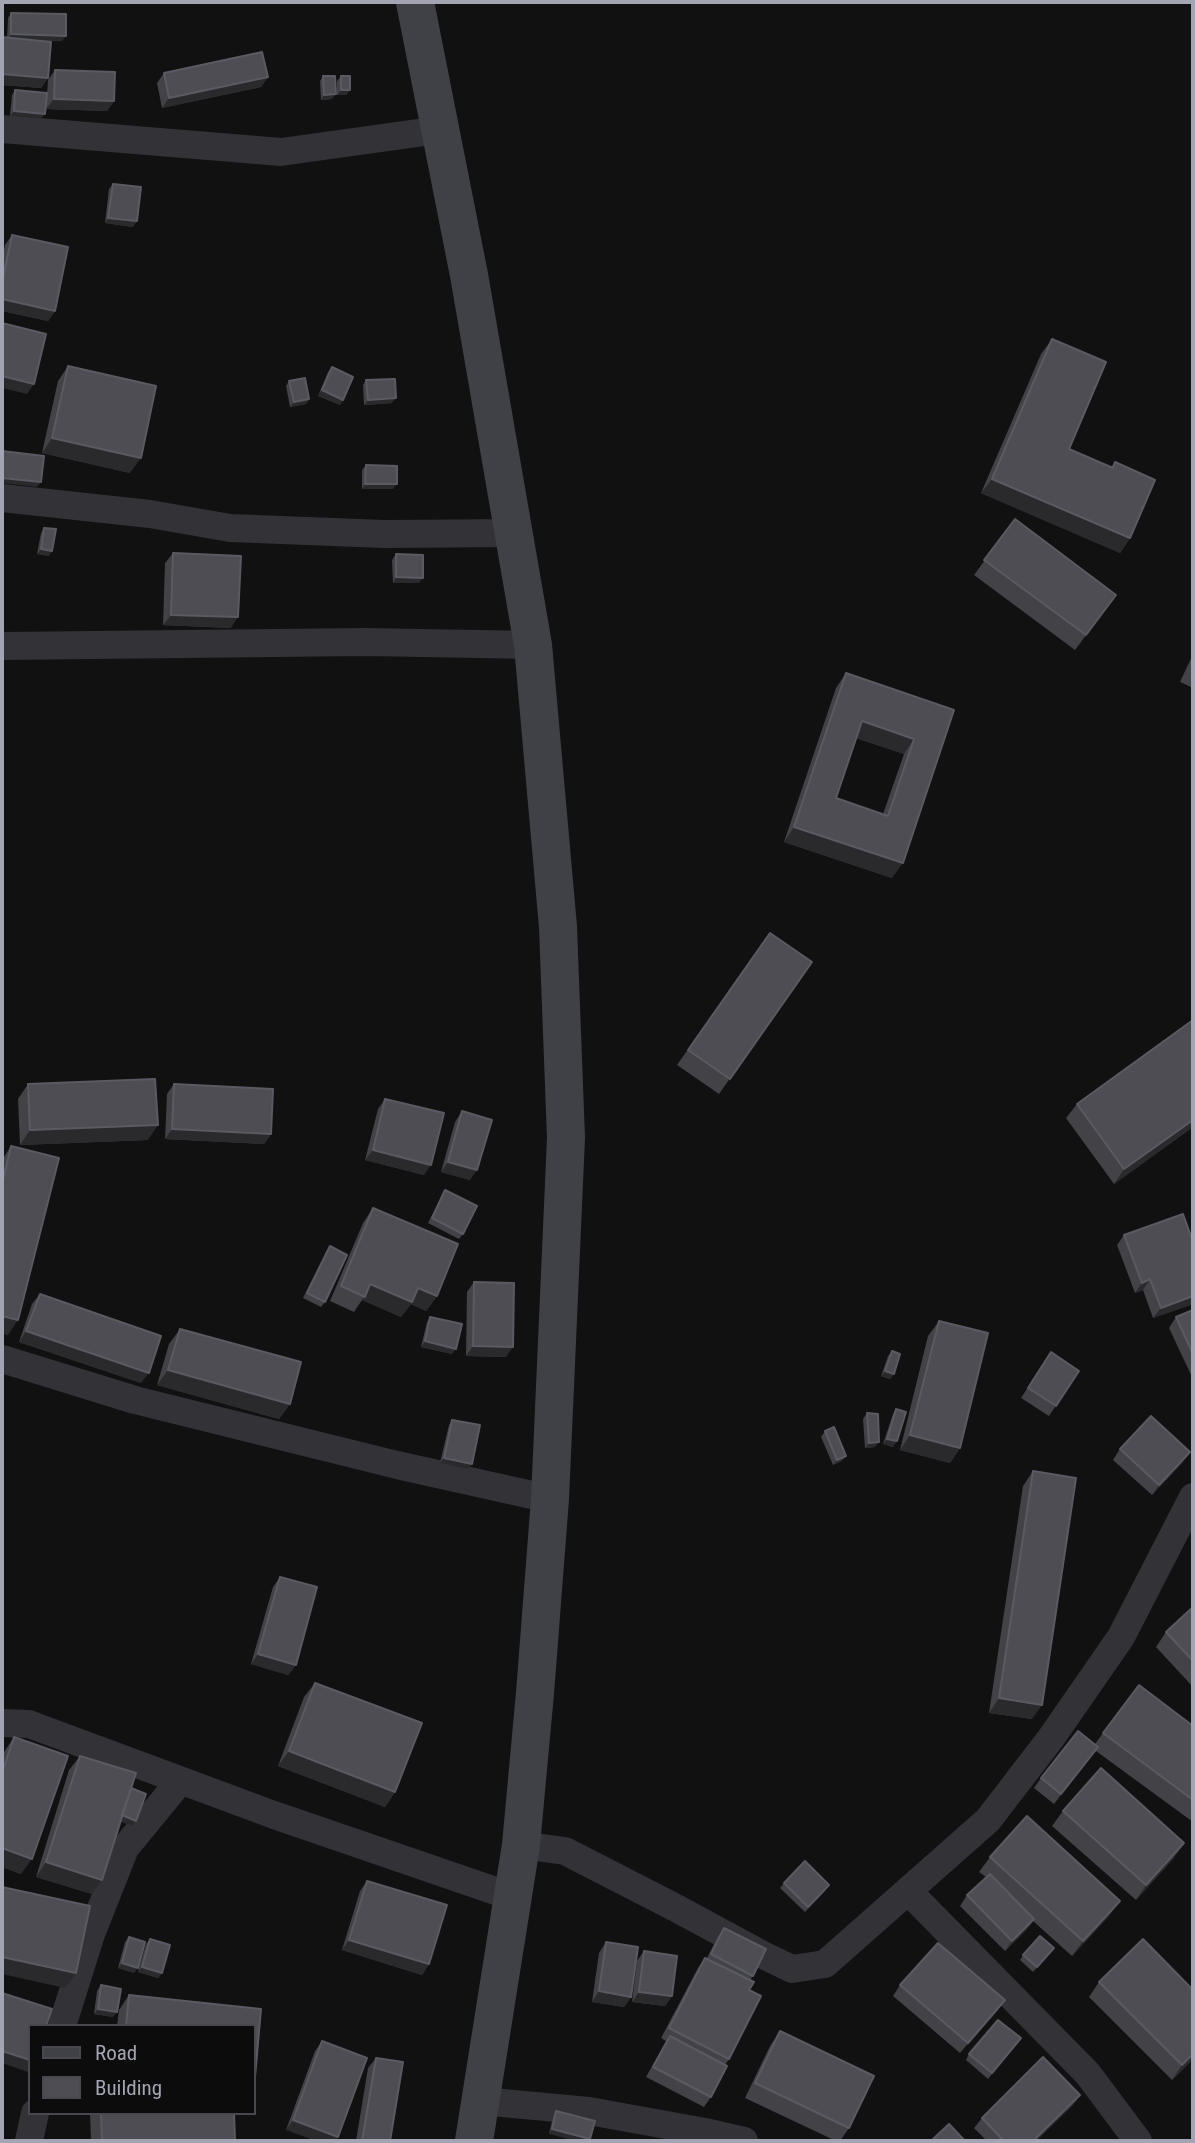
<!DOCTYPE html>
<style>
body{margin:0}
#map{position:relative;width:1195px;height:2143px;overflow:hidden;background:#111112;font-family:"Roboto Condensed",sans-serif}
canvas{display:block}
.frame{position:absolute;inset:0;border:4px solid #a3a5b2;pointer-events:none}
.legend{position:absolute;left:28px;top:2024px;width:228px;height:91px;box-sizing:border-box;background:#0c0c0d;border:2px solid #48494f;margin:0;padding:9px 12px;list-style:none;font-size:21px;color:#a3a5b2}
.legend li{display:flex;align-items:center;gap:14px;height:35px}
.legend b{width:35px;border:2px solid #48494f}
</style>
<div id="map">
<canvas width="1195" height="2143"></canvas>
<div class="frame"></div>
<ul class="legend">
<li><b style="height:9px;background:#404147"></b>Road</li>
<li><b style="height:19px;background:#4d4d53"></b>Building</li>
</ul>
</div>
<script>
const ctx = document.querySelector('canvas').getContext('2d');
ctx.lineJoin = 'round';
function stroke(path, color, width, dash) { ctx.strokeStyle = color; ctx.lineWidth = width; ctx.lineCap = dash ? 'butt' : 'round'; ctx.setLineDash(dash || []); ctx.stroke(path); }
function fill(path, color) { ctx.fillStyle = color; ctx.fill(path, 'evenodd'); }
const minor = new Path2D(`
 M2 129 281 152 439 130
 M2 498 150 514 230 528 384 534 514 533
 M2 646 366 642 533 645
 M2 1359 135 1400 397 1465 550 1499
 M2 1723 29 1724 274 1815 513 1897
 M521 1845 565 1851 676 1908 763 1955 792 1969 825 1964 988 1820 1051 1738 1121 1637 1193 1497
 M909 1892 1088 2074 1138 2141
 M62 2026 91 1934 125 1848 180 1781
 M481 2101 589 2111 705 2132 744 2141
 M29 2141 35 2113`);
const secondary = new Path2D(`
 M415 2 469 275 533 645 558 927 566 1138 550 1499 535 1693 521 1845 474 2141`);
const wall = new Path2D(`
 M11 13 62 41H36L48 78 41 88 2 85V37L7 38 8 18Z
 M55 70 114 101 107 111 46 109 48 80Z
 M164 73 268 77 261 87 162 108 157 83Z
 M323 76 332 99 321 100 320 81Z
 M341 76 350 90 346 95H337V81Z
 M15 90 41 119 10 116 12 95Z
 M113 184 133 227 105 223 109 189Z
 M12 235 55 311 48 321 2 311V259L5 245Z
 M1052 339 1069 449 1111 467 1115 462 1130 538 1120 553 981 493 1041 354Z
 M68 366 130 473 42 453 58 381Z
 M332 367 343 400 340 405 318 396 328 372Z
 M366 380 392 403 364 405 363 385Z
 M289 381 309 399 306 404 290 407 286 386Z
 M366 465 393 489H362V470Z
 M1015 519 1105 610 1075 650 974 575Z
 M44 528 49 556 37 554 41 533Z
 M173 553 231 628 163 625 165 563Z
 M396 554 419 583H393L392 560Z
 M1193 654V688L1180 682Z
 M846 673 954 710 892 878 784 842 836 688ZM856 738 904 754 883 814 836 798Z
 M770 933 812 962 719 1094 677 1065Z
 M28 1084 148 1140 20 1145 18 1099Z
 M174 1084 271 1134 264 1144 165 1139 167 1094Z
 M385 1099 424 1175 365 1160 378 1109Z
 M1077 1104 1193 1127 1114 1184 1066 1118Z
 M462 1111 470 1180 441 1172 455 1122Z
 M11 1146 8 1335 2 1333V1160Z
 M445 1190 463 1234 459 1239 428 1223Z
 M373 1208 437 1296 426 1311 411 1304 401 1317 362 1300 354 1312 330 1301 363 1223Z
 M1124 1235 1193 1242V1304L1153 1318 1143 1290 1135 1293 1117 1245Z
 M330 1246 325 1302 321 1307 303 1298 326 1252Z
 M474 1282 506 1357 466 1356 467 1292Z
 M40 1294 141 1383 19 1342 32 1304Z
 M1193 1310V1379L1169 1328 1176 1317Z
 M430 1317 452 1354 421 1347 427 1322Z
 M939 1321 960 1448 950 1463 900 1450 928 1336Z
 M180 1329 290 1404 279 1419 157 1385 169 1344Z
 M892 1351 894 1374 890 1379 881 1376 888 1356Z
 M1051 1352 1079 1371 1049 1416 1021 1398Z
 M896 1409 893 1447 883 1444 893 1414Z
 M867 1413 875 1447 865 1448 863 1419Z
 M452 1420 468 1469 440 1463 449 1425Z
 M825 1431 842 1461 833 1465 821 1437Z
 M1120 1449 1183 1462 1152 1495 1113 1460Z
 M1033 1471 1032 1719 989 1713 1023 1486Z
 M280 1577 296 1665 288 1675 251 1664 273 1587Z
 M1193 1607V1687L1156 1647 1166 1632Z
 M315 1683 395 1792 385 1807 278 1766 304 1697Z
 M1193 1726V1822L1096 1751 1054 1804 1034 1788 1041 1778 1095 1744 1103 1733Z
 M14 1737 21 1874 2 1867V1758L4 1752Z
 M80 1756 131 1788 132 1826 120 1821 102 1880 92 1894 36 1877 69 1770Z
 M1063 1811 1174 1858 1136 1900 1052 1826Z
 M990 1857 1109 1916 1072 1956 1033 1921 1027 1929 1005 1951 960 1906 967 1895 986 1877 979 1872Z
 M367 1881 429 1964 422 1975 342 1950 360 1891Z
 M784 1883 826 1890 805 1912 780 1888Z
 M724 1928 753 1976 750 1980 749 1990 729 2059 725 2065 711 2097 704 2107 646 2077 666 2041 661 2038 698 1968 705 1958H707L717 1938Z
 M129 1937 134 1973 118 1968 125 1942Z
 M150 1939 162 1973 158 1978 138 1972 146 1944Z
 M606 1942 631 1997 624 2007 592 2002 599 1953Z
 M644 1951 672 1996 665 2006 632 2002 637 1961Z
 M1050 1953 1033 1972 1020 1960 1023 1955Z
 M1099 1982 1193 1990V2059L1172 2080 1089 1997Z
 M101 1985 113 2017 94 2014 97 1991Z
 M900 1985 998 2010 960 2053 893 1996Z
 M129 1995 254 2026H117L119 2010Z
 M780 2031 849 2128 840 2141H836L745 2098 770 2046Z
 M1021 2038 988 2079 966 2060 969 2054Z
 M322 2041 367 2058 286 2130 315 2051Z
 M376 2058 390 2141H356L368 2068Z
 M1080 2095 1073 2105 1036 2141H987L974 2128 982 2118Z
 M556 2111 595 2121 549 2134 553 2117Z
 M90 2113H234L235 2141H91Z`);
const shadedWall = new Path2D(`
 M11 34 66 36 62 41 7 40Z
 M2 74 48 78 41 88 2 85Z
 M268 77 261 87 162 108 169 98Z
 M341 90H350L346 95H337Z
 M336 94 332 99 321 100 324 95Z
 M54 99 114 101 107 111 46 109Z
 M14 111 45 114 41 119 10 116Z
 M108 218 137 221 133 227 105 223Z
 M2 299 55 311 48 321 2 311Z
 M2 376 34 384 27 394 2 388Z
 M322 390 343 400 340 405 318 396Z
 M396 398 392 403 364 405 368 400Z
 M309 399 306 404 290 407 294 402Z
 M52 438 141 458 130 473 42 453Z
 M2 478 41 482 37 487 2 483Z
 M992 479 1130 538 1120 553 981 493Z
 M365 484H397L393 489H362Z
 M41 549 52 551 49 556 37 554Z
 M396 577 423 578 419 583H393Z
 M171 615 238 617 231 628 163 625Z
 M862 721 914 739 904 754 851 736Z
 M794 827 903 863 892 878 784 842Z
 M1193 1120V1127L1114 1184 1124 1169Z
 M158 1125 148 1140 20 1145 30 1130Z
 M172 1129 271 1134 264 1144 165 1139Z
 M373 1150 431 1165 424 1175 365 1160Z
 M448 1162 477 1170 470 1180 441 1172Z
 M1150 1279 1143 1290 1135 1293 1142 1283Z
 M370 1284 418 1288 437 1296 426 1311 411 1304 401 1317 362 1300Z
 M1193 1296V1304L1153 1318 1161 1308Z
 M2 1316 18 1320 8 1335 2 1333Z
 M26 1331 149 1373 141 1383 19 1342Z
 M425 1341 456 1349 452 1354 421 1347Z
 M473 1346 513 1347 506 1357 466 1356Z
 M168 1370 290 1404 279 1419 157 1385Z
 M885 1371 894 1374 890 1379 881 1376Z
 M910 1435 960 1448 950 1463 900 1450Z
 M887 1439 897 1441 893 1447 883 1444Z
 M879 1442 875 1447 865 1448 869 1443Z
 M1190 1452 1183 1462 1152 1495 1159 1485Z
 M846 1456 842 1461 833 1465 837 1460Z
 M444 1458 472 1464 468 1469 440 1463Z
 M258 1654 296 1665 288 1675 251 1664Z
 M999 1698 1042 1705 1032 1719 989 1713Z
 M1098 1747 1091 1757 1054 1804 1061 1794Z
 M289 1751 395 1792 385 1807 278 1766Z
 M120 1815 136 1821 132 1826 117 1820Z
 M1184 1843 1174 1858 1136 1900 1146 1885Z
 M2 1848 32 1859 21 1874 2 1867Z
 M46 1862 102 1880 92 1894 36 1877Z
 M1120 1901 1109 1916 1072 1956 1083 1941Z
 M1034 1919 1027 1929 1005 1951 1012 1941Z
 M349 1940 429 1964 422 1975 342 1950Z
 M2 1957 76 1973 65 1988 2 1974Z
 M122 1963 138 1968 134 1973 118 1968Z
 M142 1967 162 1973 158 1978 138 1972Z
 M599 1991 631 1997 624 2007 592 2002Z
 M639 1992 672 1996 665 2006 632 2002Z
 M1005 2000 998 2010 960 2053 968 2043Z
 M98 2009 117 2012 113 2017 94 2014Z
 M2 2051 30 2060V2070L28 2072 2 2063Z
 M1193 2054V2059L1172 2080 1182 2065Z
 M1080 2095 1073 2105 1036 2141H1033Z
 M293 2120 338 2137 335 2141H316L286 2130Z
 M552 2129 590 2139 589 2141H575L549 2134Z`);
const building = new Path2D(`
 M11 13 66 14V36L11 34Z
 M2 37 51 42 48 78 2 74Z
 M262 52 268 77 169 98 164 73Z
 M55 70 115 72 114 101 54 99Z
 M323 76H335L336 94 324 95Z
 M341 76H350V90H341Z
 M15 90 47 93 45 114 14 111Z
 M113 184 141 187 137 221 108 218Z
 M12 235 68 247 55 311 2 299V283Z
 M2 323 46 334 34 384 2 376Z
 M1052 339 1106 362 1069 449 1113 468 1115 462 1155 480 1130 538 992 479Z
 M68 366 156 386 141 458 52 438Z
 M332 367 353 377 343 400 322 390Z
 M305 378 309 399 294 402 289 381Z
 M395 379 396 398 368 400 366 380Z
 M2 451 44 456 41 482 2 478Z
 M366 465 397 466V484H365Z
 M1015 519 1116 595 1086 635 984 560Z
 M44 528 56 529 52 551 41 549Z
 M173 553 241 556 238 617 171 615Z
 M396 554 423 555V578L396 577Z
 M846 673 954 710 903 863 794 827ZM862 721 914 739 888 816 836 798Z
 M770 933 812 962 730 1079 688 1050Z
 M1193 1020V1120L1124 1169 1077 1104Z
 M155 1079 158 1125 30 1130 28 1084Z
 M174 1084 273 1089 271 1134 172 1129Z
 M385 1099 444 1113 431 1165 373 1150Z
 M462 1111 492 1120 477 1170 448 1162Z
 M11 1146 59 1158 18 1320 2 1316V1185Z
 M445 1190 477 1206 463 1234 432 1218Z
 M373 1208 458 1244 437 1296 418 1288 412 1302 370 1284 365 1297 341 1286Z
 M1183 1214 1193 1242V1296L1161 1308 1150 1279 1142 1283 1124 1235Z
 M330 1246 347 1255 325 1302 307 1293Z
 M474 1282 514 1283 513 1347 473 1346Z
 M40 1294 161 1336 149 1373 26 1331Z
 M1193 1310V1354L1176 1317Z
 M430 1317 462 1324 456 1349 425 1341Z
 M939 1321 988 1333 960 1448 910 1435Z
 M180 1329 301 1362 290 1404 168 1370Z
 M892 1351 900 1354 894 1374 885 1371Z
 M1051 1352 1079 1371 1056 1406 1028 1388Z
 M896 1409 906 1412 897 1441 887 1439Z
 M867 1413 878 1414 879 1442 869 1443Z
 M1151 1416 1190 1452 1159 1485 1120 1449Z
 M452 1420 480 1425 472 1464 444 1458Z
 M834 1427 846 1456 837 1460 825 1431Z
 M1033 1471 1076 1478 1042 1705 999 1698Z
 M280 1577 317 1587 296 1665 258 1654Z
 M1193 1607V1661L1166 1632Z
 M315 1683 422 1723 395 1792 289 1751Z
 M1139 1685 1193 1726V1800L1103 1733Z
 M1078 1731 1098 1747 1061 1794 1041 1778Z
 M14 1737 68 1756 32 1859 2 1848V1773Z
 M80 1756 136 1773 102 1880 46 1862Z
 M1101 1768 1184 1843 1146 1885 1063 1811Z
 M131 1788 146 1794 136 1821 122 1815Z
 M1027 1816 1120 1901 1083 1941 990 1857Z
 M805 1861 829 1885 808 1907 784 1883Z
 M990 1874 1034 1919 1012 1941 967 1895Z
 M367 1881 447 1905 429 1964 349 1940Z
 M2 1887 90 1906 76 1973 2 1957Z
 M724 1928 766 1949 753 1976 711 1954Z
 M1040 1936 1054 1948 1037 1967 1023 1955Z
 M129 1937 145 1942 138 1968 122 1963Z
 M150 1939 170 1945 162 1973 142 1967Z
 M1143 1939 1193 1990V2054L1182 2065 1099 1982Z
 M606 1942 638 1947 631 1997 599 1991Z
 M938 1943 1005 2000 968 2043 900 1985Z
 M644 1951 677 1956 672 1996 639 1992Z
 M705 1958 754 1982 749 1990 761 1996 729 2059 669 2028Z
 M101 1985 121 1989 117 2012 98 2009Z
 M2 1993 52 2009 46 2026H30V2060L2 2051Z
 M129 1995 261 2009 255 2077H254V2026H126Z
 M998 2020 1021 2038 992 2073 969 2054Z
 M780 2031 874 2076 849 2128 755 2083Z
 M670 2036 727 2066 711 2097 653 2067Z
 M322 2041 367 2058 338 2137 293 2120Z
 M1043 2057 1080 2095 1033 2141H1004L982 2118Z
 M376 2058 403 2062 390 2141H362Z
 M556 2111 595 2121 590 2139 552 2129Z
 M101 2113H234L235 2141H102Z
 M949 2124 965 2141H931Z`);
stroke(minor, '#323237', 28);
stroke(secondary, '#404147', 38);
fill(wall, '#424247');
fill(shadedWall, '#2a2a2d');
fill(building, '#4d4d53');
stroke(building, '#5a5b62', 2);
</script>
